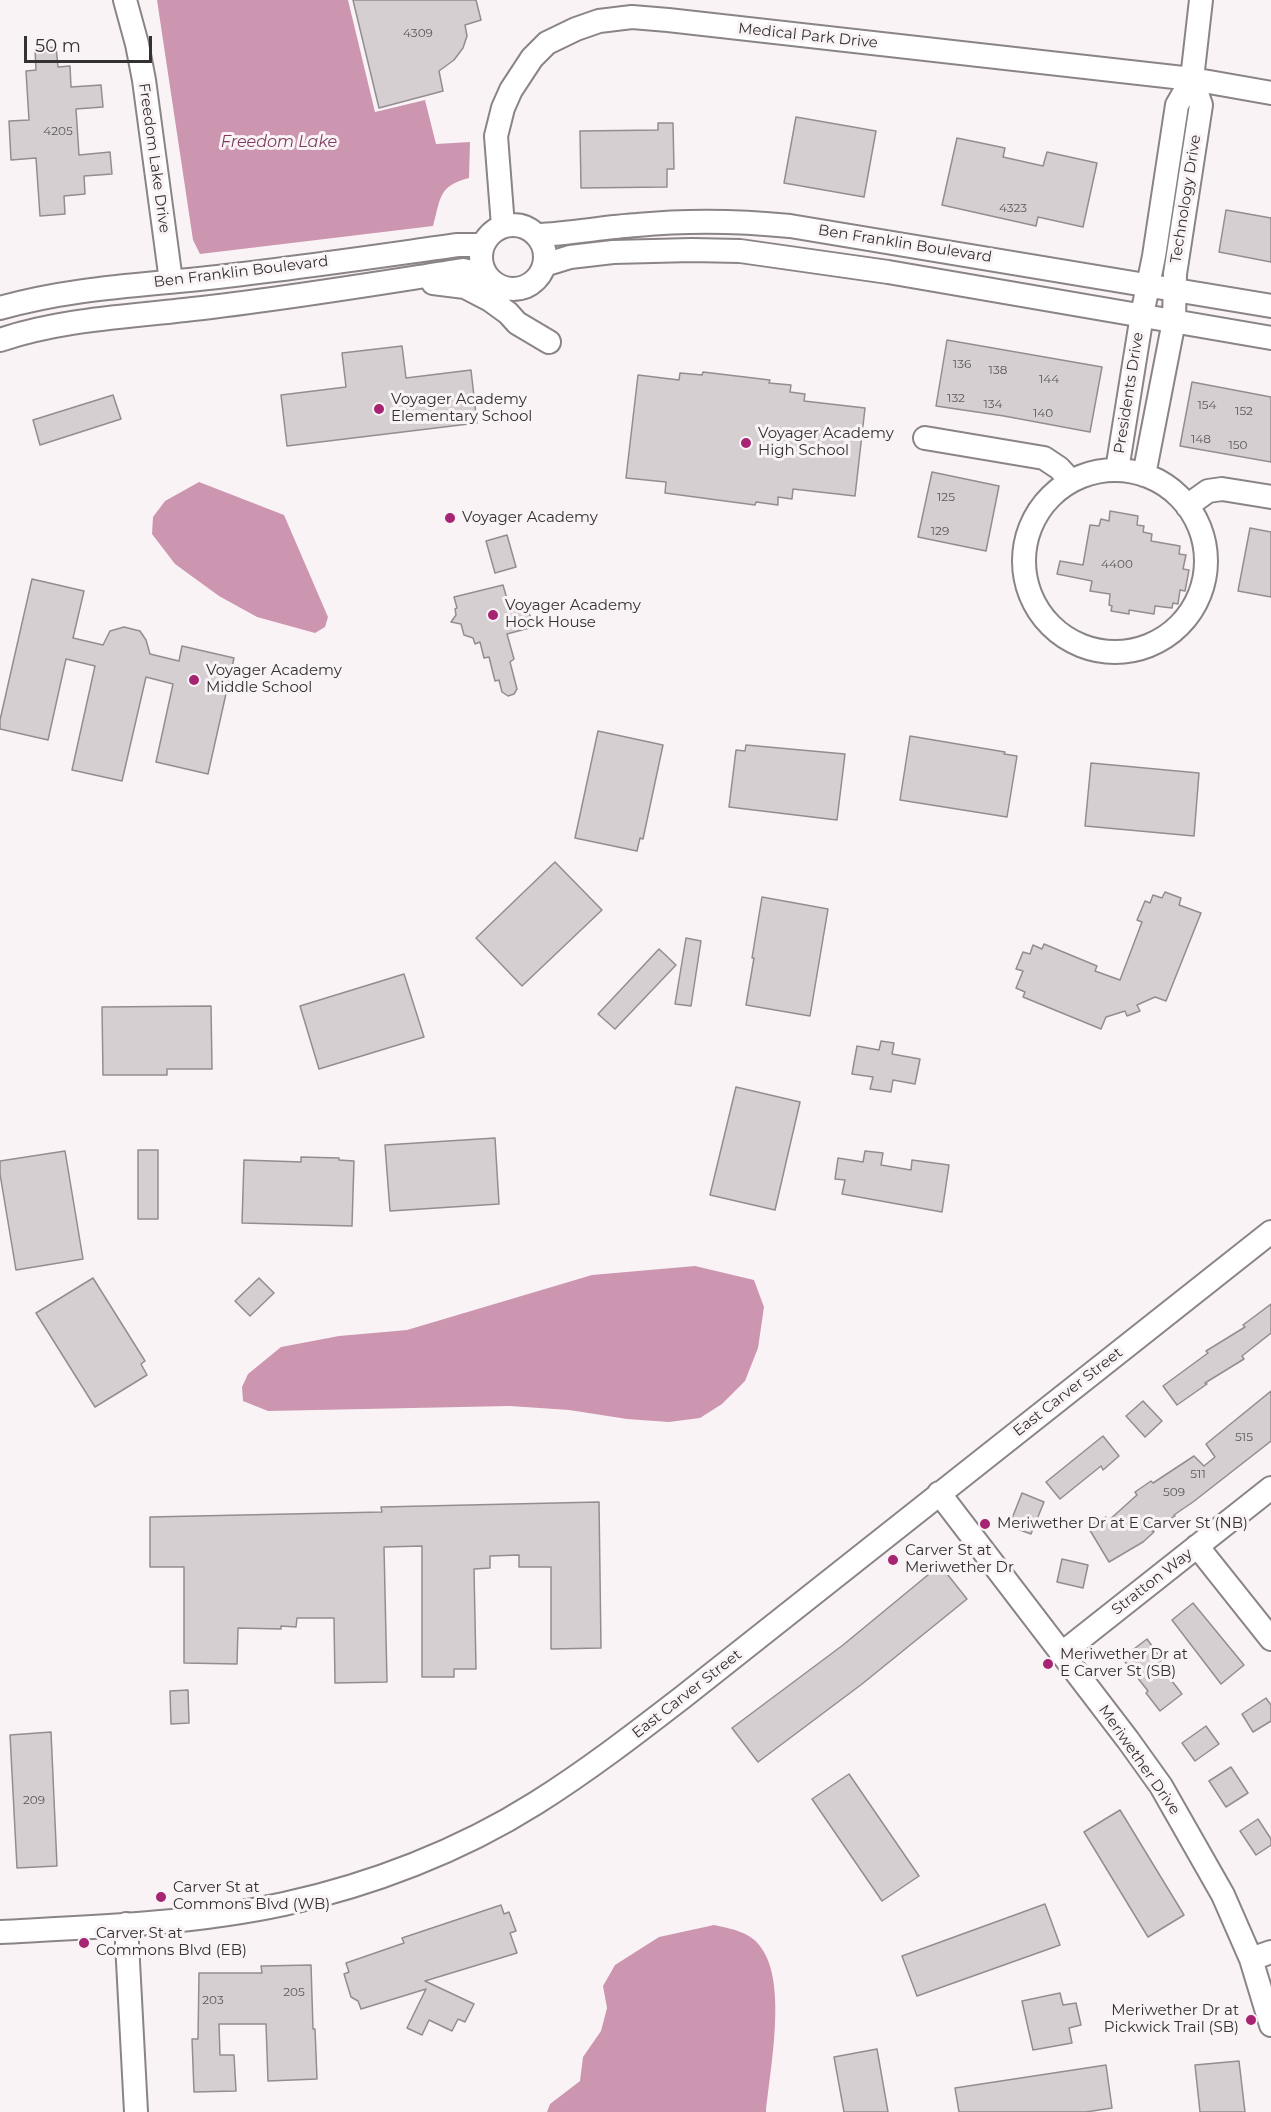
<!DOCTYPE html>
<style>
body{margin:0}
#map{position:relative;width:1271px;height:2112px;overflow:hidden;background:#faf3f6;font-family:Montserrat,sans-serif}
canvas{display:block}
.scale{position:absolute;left:24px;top:36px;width:128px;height:27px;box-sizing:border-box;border:3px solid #333132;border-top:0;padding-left:8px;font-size:18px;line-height:21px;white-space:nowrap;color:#333132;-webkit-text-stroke:4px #faf3f6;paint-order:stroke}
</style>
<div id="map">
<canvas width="1271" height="2112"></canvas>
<div class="scale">50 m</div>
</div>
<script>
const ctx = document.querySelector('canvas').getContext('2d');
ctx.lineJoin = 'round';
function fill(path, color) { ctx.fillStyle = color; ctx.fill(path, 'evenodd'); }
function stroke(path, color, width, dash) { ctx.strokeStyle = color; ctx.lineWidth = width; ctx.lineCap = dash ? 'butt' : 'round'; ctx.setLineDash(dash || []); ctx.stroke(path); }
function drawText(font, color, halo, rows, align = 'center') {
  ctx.font = font + ' Montserrat,sans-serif'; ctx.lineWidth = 6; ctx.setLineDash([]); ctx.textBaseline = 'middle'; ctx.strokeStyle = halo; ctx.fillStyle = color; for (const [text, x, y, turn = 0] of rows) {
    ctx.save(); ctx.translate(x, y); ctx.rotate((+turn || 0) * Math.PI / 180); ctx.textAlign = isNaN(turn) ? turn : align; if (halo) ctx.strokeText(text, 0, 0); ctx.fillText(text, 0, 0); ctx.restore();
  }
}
const water = new Path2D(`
 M157 0H348L375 112 425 100 436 144 470 142 469 178C438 186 441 198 433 226L200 254 193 240Z
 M199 482 284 515 328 617 325 627 315 633 257 617 219 596 175 564 152 534 153 517 165 501Z
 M695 1266 754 1280 764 1307 758 1348 745 1381 722 1404 700 1418 669 1422 627 1419 569 1410 510 1406 268 1411 243 1401 242 1387 248 1374 281 1347 339 1336 407 1330 592 1275Z
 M714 1925C732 1929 752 1932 762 1949 787 1985 770 2069 766 2112H547L550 2104 580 2081 583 2057 601 2031 607 2008 603 1986 615 1965 659 1937Z`);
const building = new Path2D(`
 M353 0H476L481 20 465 25 467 36 463 48 454 60 439 71 443 91 379 108Z
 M56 47 58 67 70 66 71 87 101 85 103 107 76 109 79 155 110 152 112 174 84 176 85 194 64 196 65 214 40 216 36 158 11 160 9 121 29 120 26 71 36 70 35 49Z
 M796 117 876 131 864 197 784 183Z
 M658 123H673L674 169H667V187L581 188 580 131 658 130Z
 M957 138 1005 148 1003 157 1043 166 1047 152 1097 163 1083 227 1038 217 1036 226 942 205Z
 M1226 210 1271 218V262L1219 252Z
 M947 340 1102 367 1090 432 1004 416 936 406Z
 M402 346 406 378 471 370 477 423 287 446 281 395 346 387 342 353Z
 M703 372 770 380 769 383 791 385 790 392 805 394 804 401 865 408 855 496 793 489 792 499 778 497V505L756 502 755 505 665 493 666 482 626 478 638 375 679 380 680 373 702 375Z
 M1192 382 1271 397V462L1180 446Z
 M113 395 121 419 40 445 33 420Z
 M932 472 999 486 986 551 918 537Z
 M1110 511 1138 516 1137 525 1144 526 1143 532 1152 534 1151 541 1180 546 1179 554 1186 555 1183 569 1189 570 1185 591 1180 590 1178 604 1173 603 1172 608 1155 606 1154 614 1129 610V614L1111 611 1112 606 1109 605 1110 594 1090 591 1092 581 1057 574 1060 561 1083 565 1090 525 1099 526 1101 519 1109 521Z
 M1250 528 1271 532V597L1238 591Z
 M507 535 516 567 495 573 486 541Z
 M32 579 84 591 73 638 103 645 110 631 124 627 140 631 146 640 150 654 179 661 182 646 234 658 208 774 156 762 173 684 146 677 122 781 72 770 95 666 66 659 48 740 0 729V720Z
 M503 585 509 606 521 602 522 606 527 605 533 627 507 634 514 659 510 662 517 689 514 694 508 696 502 692 499 680 495 681 489 657 484 658 480 642 475 644 473 638 464 635 461 624 451 622 456 615 455 609 457 608 454 597Z
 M598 731 663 745 643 839 640 838 637 851 575 838Z
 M910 736 1005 752 1004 754 1017 756 1007 817 900 800Z
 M746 745 845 754 837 820 729 807 736 750 745 751Z
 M1091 763 1199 773 1194 836 1085 826Z
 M555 862 602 910 522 986 476 938Z
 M1165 892 1181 898 1179 905 1201 913 1166 1001 1155 997 1137 1005 1140 1011 1127 1016 1125 1011 1106 1017 1101 1029 1023 997 1025 992 1016 988 1023 971 1016 969 1023 952 1030 954 1033 945 1042 949 1044 944 1097 966 1095 971 1120 980 1142 922 1137 920 1145 901 1150 903 1153 895 1162 898Z
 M762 897 828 909 810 1016 746 1005 754 958H752Z
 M686 938 701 941 691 1006 675 1004Z
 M659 949 676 965 615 1029 598 1014Z
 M404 974 424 1037 319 1069 300 1006Z
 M211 1006 212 1069H167V1075H103L102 1007Z
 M881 1041 894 1043 892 1054 920 1059 915 1084 893 1080 891 1092 870 1089 873 1077 852 1074 857 1046 879 1050Z
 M736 1087 800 1102 775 1210 710 1195Z
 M495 1138 499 1204 390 1211 385 1145Z
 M138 1150H158V1219H138Z
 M65 1151 83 1259 16 1270 0 1174V1161Z
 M865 1151 883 1153 881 1165 911 1170 912 1160 949 1165 942 1212 842 1194 845 1180 835 1179 838 1158 863 1162Z
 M301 1157 339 1158V1160L354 1161 352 1226 242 1223 244 1160 301 1162Z
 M93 1278 145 1361 141 1364 147 1375 95 1407 36 1313Z
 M259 1278 274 1293 250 1316 235 1301Z
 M1271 1304V1333L1242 1356 1244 1359 1205 1383 1207 1384 1177 1405 1163 1386 1208 1353 1206 1351 1245 1327 1243 1325Z
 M1271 1391V1441L1193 1502 1174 1515 1175 1516 1152 1531 1154 1532 1143 1542 1109 1562 1088 1527 1106 1517 1108 1521 1137 1495 1135 1492 1151 1481 1153 1483 1194 1456 1204 1466 1215 1457 1206 1444Z
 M1143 1401 1162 1421 1145 1437 1126 1416Z
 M1103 1436 1119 1456 1103 1470 1101 1466 1060 1499 1046 1482Z
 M1022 1493 1044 1502 1031 1534 1009 1526Z
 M599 1502 601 1648 551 1649V1567H519V1555L490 1556V1568L474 1569 476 1669H454V1677H422V1546L384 1547 387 1682 335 1683 334 1618H297L296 1627 281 1626V1629L238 1628 237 1664 184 1663V1567H150V1517L382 1512 381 1507Z
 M1062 1559 1088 1565 1083 1588 1057 1582Z
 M940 1565 967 1599 862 1684 758 1762 732 1728 843 1645Z
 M1193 1603 1244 1665 1221 1684 1172 1620Z
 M1147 1639 1162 1660 1158 1663 1182 1694 1160 1711 1146 1693 1148 1691 1122 1658Z
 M188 1690 189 1723 171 1724 170 1691Z
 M1266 1698 1271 1705V1721L1253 1732 1242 1714Z
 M1206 1726 1219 1744 1195 1761 1182 1743Z
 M51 1732 57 1866 17 1868 10 1735Z
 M1231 1767 1248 1793 1226 1807 1209 1781Z
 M849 1774 919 1876 882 1901 812 1799Z
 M1120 1810 1184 1915 1148 1937 1084 1832Z
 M1258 1819 1271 1839V1845L1256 1855 1240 1831Z
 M1045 1904 1060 1945 917 1996 902 1956Z
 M501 1905 504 1914 509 1912 516 1931 510 1933 517 1953 425 1981 474 2004 465 2022 458 2019 452 2031 429 2020 422 2035 407 2028 426 1989 361 2009 358 2001 351 1997 344 1974 349 1972 346 1963 404 1943 402 1938Z
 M311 1965 313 2029H315L317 2079 268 2081 266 2024H219L220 2055H234L236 2091 194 2092 192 2039H198L199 1973H262L261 1966Z
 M1060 1993 1063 2005 1076 2003 1081 2025 1069 2028 1072 2043 1033 2050 1022 2001Z
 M877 2049 888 2112H844L834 2057Z
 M1239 2061 1245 2112H1200L1195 2065Z
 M1106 2065 1112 2108 1086 2112H959L955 2088Z`);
const minor = new Path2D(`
 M125 0 137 44 144 80 171 281
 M481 257a32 32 0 1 1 64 0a32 32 0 1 1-64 0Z
 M503 226 496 136 503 108 511 90 532 58 547 43 576 29 599 21 632 17 668 20 1192 79 1271 93
 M536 235C570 234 603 227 637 225 688 220 740 221 790 226L1271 306
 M544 265 570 257 613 252 692 250 740 251 888 272 1271 338
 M433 283 465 287 490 300 508 313 517 323 549 342
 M0 308C67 289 130 286 199 279 285 270 372 257 458 245H483
 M0 340C62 319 128 317 193 309 283 299 373 284 463 270L486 275
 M925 438 1044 458 1059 468 1071 481
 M1117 470 1142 315 1154 256 1177 105 1192 79 1201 0
 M1024 561a91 91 0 1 1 182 0a91 91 0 1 1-182 0Z
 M1144 475 1174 321 1175 274 1201 105 1192 79
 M1187 506 1208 491 1222 489 1271 497
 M939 1493 1128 1740 1161 1786 1223 1895 1251 1959 1271 2025
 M1197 1546 1271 1639
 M1061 1654 1271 1488
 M126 1924 136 2112
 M0 1932C95 1927 191 1924 284 1904 371 1885 460 1851 536 1803 587 1771 635 1734 683 1697L1271 1232
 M1251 1959 1271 1952`);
const markers = [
 [379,409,6,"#a62472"],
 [746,443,6,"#a62472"],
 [450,518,6,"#a62472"],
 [493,615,6,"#a62472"],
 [194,680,6,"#a62472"],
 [985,1524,6,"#a62472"],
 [893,1560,6,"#a62472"],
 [1048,1664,6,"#a62472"],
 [161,1897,6,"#a62472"],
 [84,1943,6,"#a62472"],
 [1251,2020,6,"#a62472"]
];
const numberNames = [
 ["4309",418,33],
 ["4205",58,131],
 ["4323",1013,208],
 ["136",962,364],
 ["138",998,370],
 ["144",1049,379],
 ["132",956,398],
 ["134",993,404],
 ["154",1207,405],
 ["152",1244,411],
 ["140",1043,413],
 ["148",1201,439],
 ["150",1238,445],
 ["125",946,497],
 ["129",940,531],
 ["4400",1117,564],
 ["515",1244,1437],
 ["511",1198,1474],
 ["509",1174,1492],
 ["209",34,1800],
 ["205",294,1992],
 ["203",213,2000]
];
const streetNames = [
 ["Medical Park Drive",808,36,6],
 ["Freedom Lake Drive",154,158,82],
 ["Technology Drive",1186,199,-81],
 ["Ben Franklin Boulevard",905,244,9],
 ["Ben Franklin Boulevard",241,272,-7],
 ["Presidents Drive",1129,393,-81],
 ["East Carver Street",1068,1392,-38],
 ["Stratton Way",1152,1582,-38],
 ["East Carver Street",687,1694,-38],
 ["Meriwether Drive",1139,1760,55]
];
const poiNames = [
 ["Voyager Academy",391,400],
 ["Elementary School",391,417],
 ["Voyager Academy",758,434],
 ["High School",758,451],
 ["Voyager Academy",462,518],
 ["Voyager Academy",505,606],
 ["Hock House",505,623],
 ["Voyager Academy",206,671],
 ["Middle School",206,688],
 ["Meriwether Dr at E Carver St (NB)",997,1524],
 ["Carver St at",905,1551],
 ["Meriwether Dr",905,1568],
 ["Meriwether Dr at",1060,1655],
 ["E Carver St (SB)",1060,1672],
 ["Carver St at",173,1888],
 ["Commons Blvd (WB)",173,1905],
 ["Carver St at",96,1934],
 ["Commons Blvd (EB)",96,1951],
 ["Meriwether Dr at",1239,2011,"right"],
 ["Pickwick Trail (SB)",1239,2028,"right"]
];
const waterNames = [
 ["Freedom Lake",279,142]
];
fill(water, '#cd96b0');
fill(building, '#d6cfd2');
stroke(building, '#938d90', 1.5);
stroke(minor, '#8a8487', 26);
stroke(minor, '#fff', 22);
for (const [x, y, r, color] of markers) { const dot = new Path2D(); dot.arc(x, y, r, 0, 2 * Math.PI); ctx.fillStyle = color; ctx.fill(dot); stroke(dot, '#faf3f6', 2); }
drawText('12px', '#5c585a', null, numberNames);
drawText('15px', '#333132', '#faf3f6', streetNames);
drawText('15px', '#333132', '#faf3f6', poiNames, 'left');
drawText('italic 16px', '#7e395e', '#faf3f6', waterNames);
</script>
